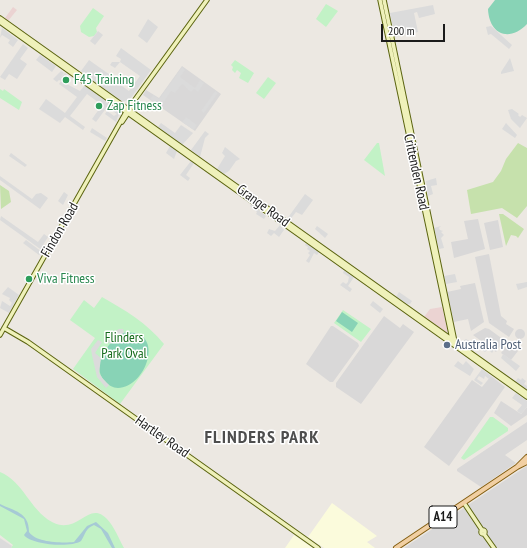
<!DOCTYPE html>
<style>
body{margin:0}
#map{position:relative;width:527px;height:548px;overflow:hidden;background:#ece8e2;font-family:"PT Sans Narrow",sans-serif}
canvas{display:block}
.scale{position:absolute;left:381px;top:24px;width:64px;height:18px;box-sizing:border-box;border:2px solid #1b1b1b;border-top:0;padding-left:5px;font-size:12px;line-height:14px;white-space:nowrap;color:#1b1b1b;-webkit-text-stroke:3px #fff;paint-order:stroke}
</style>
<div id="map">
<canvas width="527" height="548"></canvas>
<div class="scale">200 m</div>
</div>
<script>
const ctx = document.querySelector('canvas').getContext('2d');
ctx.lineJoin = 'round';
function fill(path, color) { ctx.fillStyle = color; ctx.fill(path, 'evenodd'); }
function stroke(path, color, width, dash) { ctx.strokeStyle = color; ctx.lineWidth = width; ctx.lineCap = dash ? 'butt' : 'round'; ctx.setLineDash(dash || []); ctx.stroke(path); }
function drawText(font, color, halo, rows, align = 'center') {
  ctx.font = font + ' "PT Sans Narrow",sans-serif'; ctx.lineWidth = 3; ctx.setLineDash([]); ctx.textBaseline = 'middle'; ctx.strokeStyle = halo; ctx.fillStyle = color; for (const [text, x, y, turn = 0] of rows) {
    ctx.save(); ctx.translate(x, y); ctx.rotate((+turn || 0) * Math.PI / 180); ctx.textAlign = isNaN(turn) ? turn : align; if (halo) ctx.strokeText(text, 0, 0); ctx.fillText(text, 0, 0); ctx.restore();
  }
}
const residential = new Path2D(`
 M182 66 221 94 195 131 143 95 146 90 159 98Z
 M478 219 485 249 454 258 451 242 468 239 464 221Z
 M498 220 503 247 490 250 484 223Z
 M489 254 501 316 507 321 506 324 514 329 509 337 489 323 475 257Z
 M475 283 484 322 471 331 468 319 454 322 447 292 461 289 460 286Z
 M384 316 400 328 403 324 414 332 361 404 336 387V383Z
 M331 326H333L358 343 359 346 333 382H330L306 364Z
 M485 328 489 329 504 340 496 352 473 335Z
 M515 334a5 5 0 1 1 10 0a5 5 0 1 1-10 0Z
 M508 344 518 351 511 360 501 353Z
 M491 376 505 387 449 466 424 447 472 380 482 387Z
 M501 401 521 414 527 407V415L511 426 494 413Z
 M527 422V440L505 455 516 463 481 487 457 471V469Z
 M527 466V548H404L513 475Z`);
const commercial = new Path2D(`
 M13 7 17 10 8 21 5 18Z
 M442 307 448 332 446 333 424 317 430 309Z`);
const education = new Path2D(`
 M332 503 377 536 367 542 375 548H324L308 537Z
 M294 535 313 548H285Z`);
const grass = new Path2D(`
 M518 143 527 148V206L517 218 502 208 471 214 467 190 493 182 501 171 506 159Z
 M0 185 9 191 11 202 1 209Z
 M499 214H503L524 229 518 238 516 236 511 235 506 246Z`);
const park = new Path2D(`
 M326 4 338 11 326 27 316 19Z
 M93 8 104 16 96 28 97 32 94 36 89 37 81 32 80 26Z
 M235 60 254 73 248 83 239 78 241 73 237 70 235 73 232 70 233 67 231 65Z
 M268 77 276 83 264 99 256 93Z
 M0 89 3 91 4 89 22 102 19 110 0 98Z
 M377 143H379L385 176 364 160Z
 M102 297C125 310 147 323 164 344L120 404 73 369 95 338 70 320 84 300 94 308Z
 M343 310 371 329 361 342 334 323Z
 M490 417H493L508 428V431L464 460 461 458Z
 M0 472C24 482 29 509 52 522 78 536 88 499 107 519 114 526 119 539 124 548H11L13 545 0 535Z`);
const pitch = new Path2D(`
 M495 0H527V24C509 43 489 34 488 9Z
 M342 312 358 323 352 332 336 321Z
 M123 333C167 327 147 388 118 388 113 388 108 385 105 381 90 367 108 341 123 333Z`);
const parking = new Path2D(`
 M433 5 435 14 419 18 417 12 414 13 418 32 395 37 390 13Z
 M148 19 158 27 147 43 138 36Z
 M491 26 512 45 509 49 491 34 488 35 486 27Z
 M2 28 18 40 13 47 8 43 10 40 2 35 0 38Z
 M98 31 103 35 95 45 90 41Z
 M23 44 28 48 20 59 27 64 17 79 9 74 5 80 0 77Z
 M121 48 151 70 131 98 123 102 85 76 86 74 81 71 89 60 113 77 112 79 129 91 140 76 120 62 115 68 110 65 112 62H120L121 59 116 56Z
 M40 55 56 66 52 72 36 60Z
 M510 58 514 71 501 74V72Z
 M182 67 185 70 180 77 195 88 200 80 204 83 198 92 194 89 191 92 182 84 175 93 171 91 161 106 150 99 153 95 159 99Z
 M61 71 64 73 60 78 65 73 68 76 64 82 59 80 57 82 53 79Z
 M61 81 80 91 85 85 116 108 119 114 116 122 105 114 107 111 114 116 117 114 107 107 96 122 92 119 102 105 87 94 70 116 85 127 83 130 65 117 60 123 39 109 46 99 65 113 77 97 59 84Z
 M215 91 218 93 204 113 201 111Z
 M512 109 519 114 518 115 520 117 522 115 527 118 520 128 511 119 508 110Z
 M186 117 197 125 194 130 182 122Z
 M161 123 175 133 181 125 193 133 182 145 158 127Z
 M506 123 517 135 515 138 502 129Z
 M92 128 107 138 105 141 90 132Z
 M205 131 209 134 205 138 200 157 191 150Z
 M170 146 177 151 174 159 166 153Z
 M225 147 240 159 236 161 229 171 224 174 217 169 225 156 222 153Z
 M11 153 27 165 25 167 9 156Z
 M191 161 194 163 186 175 190 178 188 181 180 175Z
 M0 176 32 199 36 194 41 193 48 198 40 209 0 180Z
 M436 178 437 185 431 186 433 194 428 196 426 181Z
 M64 192 68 195 63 205 58 201Z
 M305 194 313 200 302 215 296 212 289 221 287 219Z
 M251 204 266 216 264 219 256 214 257 212 250 206Z
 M1 216 38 242 44 234 48 237 43 245 46 247 43 251 0 220Z
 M280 225 284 230 279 237 274 233 271 236 267 233 269 229 275 231Z
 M317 226 328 234 325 238 315 229Z
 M441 226 439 228 440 230 443 231 441 232 444 235 441 238 444 248 439 249 434 228Z
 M26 240 42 252 39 255 23 243Z
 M306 243 319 252 317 255 314 253 309 263 306 261 310 255 308 253 310 251 307 249 308 247 305 245Z
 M344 270 354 277 348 286 352 289 350 292 340 285 343 282 346 284 348 282 349 277 343 273Z
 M455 274 457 282 446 284 444 276Z
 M527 282V287L518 290 516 284Z
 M8 287 19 295 9 313 0 308 2 301 10 306 12 303 9 300 10 298 2 294Z
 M399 292 412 301 410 304H407L396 297Z
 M373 301 383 309 380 313 370 305Z
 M119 329H123L124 333 116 337 111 344 108 342 113 334 112 333Z
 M466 339 478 346 474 351 462 342Z
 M98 340 102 342 95 353 101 358 99 373 103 379 109 385 106 388 97 377 92 355 91 349Z
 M481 341 494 350 492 353 488 349 485 352 481 349 479 346Z
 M503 354 520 366 516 371 501 358Z
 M458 361 463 365 466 361 474 369 470 376 454 366Z
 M482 369 491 376 489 379 485 376 484 379 479 376 477 379 483 383 481 385 474 380Z
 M518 378 521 380 522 378 526 381 524 384 527 386V390L515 382Z
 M516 393 527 401V407L521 414 517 411 522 405 512 398Z
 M0 538 12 546 11 548H0Z`);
const water = new Path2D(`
 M0 504C14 511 29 512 29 532 36 543 63 543 74 542L87 526 96 522 108 533 115 548H112L101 529 94 525C85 529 86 533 81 541 71 548 31 545 24 535L27 531 24 519 0 506Z`);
const secondary = new Path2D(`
 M380 0 452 339
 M384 0 455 342
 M0 18 527 393
 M0 22 527 397
 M122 122 134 104
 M4 328 28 342 318 548
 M0 335 126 112 207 0
 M464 503 482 530
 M481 532a2 2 0 1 1 4 0a2 2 0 1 1-4 0Z
 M484 534 494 548`);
const primary = new Path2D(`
 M517 467 527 462
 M396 548 517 467 527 457`);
const markers = [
 [66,80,4,"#2e9e5b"],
 [99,106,4,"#2e9e5b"],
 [29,279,4,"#2e9e5b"],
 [447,345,4,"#5c6f8a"]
];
const shields = [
 [443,517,28]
];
const shieldNames = [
 ["A14",443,517]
];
const leisureNames = [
 ["F45 Training",74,80],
 ["Zap Fitness",107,106],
 ["Viva Fitness",37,279]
];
const streetNames = [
 ["Crittenden Road",416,172,78],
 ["Grange Road",263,206,36],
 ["Findon Road",60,230,-60],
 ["Hartley Road",162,437,35]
];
const parkNames = [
 ["Flinders",124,338],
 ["Park Oval",124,354]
];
const serviceNames = [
 ["Australia Post",455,345]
];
const districtNames = [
 ["FLINDERS PARK",262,438]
];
fill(residential, '#d9d8d8');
fill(commercial, '#ebd3d2');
fill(education, '#fbfbdc');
fill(grass, '#c6e1ac');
fill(park, '#c2f2c6');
fill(pitch, '#88d3b6');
fill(parking, '#dbdbdb');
fill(water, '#a6cad5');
stroke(secondary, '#5b6410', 5.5);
stroke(primary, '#835d10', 6);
stroke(secondary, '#eff1ba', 3.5);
stroke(primary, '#f1cfa2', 4);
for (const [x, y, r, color] of markers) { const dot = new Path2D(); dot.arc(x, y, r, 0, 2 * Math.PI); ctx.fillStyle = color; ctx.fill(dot); stroke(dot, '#fff', 1.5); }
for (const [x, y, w] of shields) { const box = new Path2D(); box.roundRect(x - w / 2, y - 11, w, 22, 3); ctx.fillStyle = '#fff'; ctx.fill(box); stroke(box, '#1b1b1b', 1); }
drawText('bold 13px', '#1b1b1b', null, shieldNames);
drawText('14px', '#27864d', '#fff', leisureNames, 'left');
drawText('14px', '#1b1b1b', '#fff', streetNames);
drawText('14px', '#176c1e', '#fff', parkNames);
drawText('14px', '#4e5e75', '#fff', serviceNames, 'left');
ctx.letterSpacing = '1px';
drawText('bold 18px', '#4e4e4e', '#fff', districtNames);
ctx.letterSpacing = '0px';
</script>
